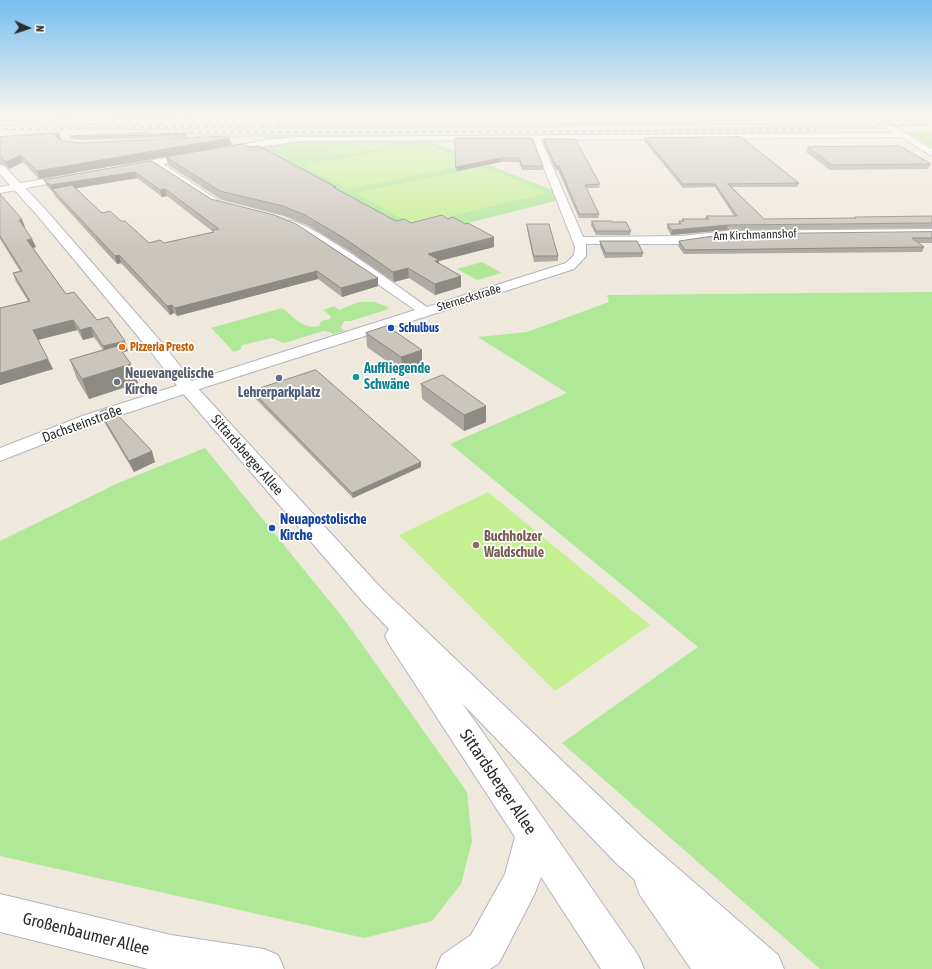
<!DOCTYPE html>
<meta charset="utf-8">
<style>
body{margin:0}
#map{position:relative;width:932px;height:969px;overflow:hidden;background:#efe8dd;font-family:"Asap Condensed",sans-serif}
canvas{display:block}
.north{position:absolute;left:8px;top:8px;width:40px;height:40px;-webkit-text-stroke:3px #fff;paint-order:stroke;rotate:93deg;font-size:11px;font-weight:700;line-height:16px;text-align:center;color:#2c2c2c}
.north::after{content:'';display:block;margin:auto;width:14px;height:18px;background:#2c2c2c;clip-path:polygon(50% 0,100% 100%,50% 72%,0 100%)}
</style>
<div id="map">
<canvas width="932" height="969"></canvas>
<div class="north">N</div>
</div>
<script>
const ctx = document.querySelector('canvas').getContext('2d');
ctx.lineJoin = 'round';
function fill(path, color) { ctx.fillStyle = color; ctx.fill(path, 'evenodd'); }
function stroke(path, color, width, dash) { ctx.strokeStyle = color; ctx.lineWidth = width; ctx.lineCap = dash ? 'butt' : 'round'; ctx.setLineDash(dash || []); ctx.stroke(path); }
function drawText(font, color, halo, rows, align = 'center') {
  ctx.font = font + ' "Asap Condensed",sans-serif'; ctx.lineWidth = 3.5; ctx.setLineDash([]); ctx.textBaseline = 'middle'; ctx.strokeStyle = halo; ctx.fillStyle = color; for (const [text, x, y, turn = 0] of rows) {
    ctx.save(); ctx.translate(x, y); ctx.rotate((+turn || 0) * Math.PI / 180); ctx.textAlign = isNaN(turn) ? turn : align; if (halo) ctx.strokeText(text, 0, 0); ctx.fillText(text, 0, 0); ctx.restore();
  }
}
const green = new Path2D(`
 M932 115V120L886 121 879 116Z
 M862 116 872 121 816 122 555 119 185 121 187 120Z
 M556 121V122L0 126V124Z
 M528 124H741L470 129 0 131V130Z
 M795 126H879L884 129H625Z
 M932 131V147L904 132Z
 M889 132 891 133 282 140 260 137 190 139 196 135Z
 M426 140 552 190 556 201 415 236 257 147 301 141Z
 M482 262 502 273 477 280 457 269Z
 M932 292V969H820L562 743 698 647 450 444 567 393 478 337 527 332 609 302 607 295Z
 M359 302H374L388 307 389 309 351 321H344L341 328 345 331 333 334 330 332 324 331 284 343 272 338 242 345 241 349 234 352 211 328 282 308C294 317 303 330 319 326L321 321 330 319 331 316 323 310 334 306 339 310Z
 M205 448 344 619 467 792 472 841 461 884 432 921 364 938 0 856V541L118 483Z`);
const pitch = new Path2D(`
 M374 141 391 147 339 156 326 150Z
 M426 143 476 163 348 189 304 165Z
 M484 167 548 193 413 225 356 193Z
 M488 492 650 625 555 691 399 535Z`);
const street = new Path2D(`
 M902 133H905V137L541 140 583 237 682 236 727 231 932 229V235L727 237 682 244H586V256L574 269 193 391 97 423 0 461V448L85 415 415 310 336 255 287 225 285 223 287 221C304 216 407 293 427 307L566 263 574 255 575 247 533 140 301 141 273 145 163 164 218 200 219 202 218 204H210L154 165 128 170 123 167 125 165 273 139 301 137Z
 M71 174 74 175 76 177 74 179 0 193V187Z`);
const secondary = new Path2D(`
 M863 114H873L932 149V156Z
 M0 165 4 166 45 209 163 344 193 383 381 588 643 838 778 955 784 969H691L640 895 635 882V880L617 864 462 703 545 821 638 955 644 969H601L541 877 535 893 499 963 490 969H436L442 955 471 935 505 874 515 837 389 644 385 636 389 629 363 602 181 391 151 352 37 215 0 174Z
 M0 894 171 935 264 949 278 955 284 969H148L0 932Z`);
const highway = new Path2D(`
 M0 114H247L243 116 0 117Z`);
const rail = new Path2D(`
 M0 120 750 114
 M0 129 548 123 932 125
 M162 133 822 130`);
const wall = new Path2D(`
 M59 133 61 140 60 141 79 143 232 145 39 179 23 162 9 169 5 165 0 164V137Z
 M148 133V134H187L188 137 81 140 71 139 70 136Z
 M455 138H532L543 166V170H522L519 162H501L457 171Z
 M645 138 799 183 797 187H732L764 219 854 218 855 217 932 216V228L727 230 671 235 667 228V224H678L679 221H682V219H705L706 216H734L715 187 683 188 644 141Z
 M544 139 600 184 599 188H586L599 214 598 218H579L558 170H556L543 142Z
 M808 147 931 164 928 169 830 170 806 152Z
 M166 157 337 189 396 221 411 223 494 247 439 261V263L461 287 435 295 409 278 394 282 345 248 307 225 284 216 222 200 168 165Z
 M152 161 211 199 378 278V286L342 297 318 279 177 316 174 313 170 315 121 263 117 264 54 195 53 192 47 186 44 180ZM137 178 162 197 167 196 212 231 213 232 164 243H149L121 221 102 213 76 188Z
 M0 194 25 227 24 228 32 239 36 247 33 248 66 294 97 320 128 351 123 352 138 383 89 399 77 379 70 360 103 350 94 337 83 340 77 330 38 340 53 369 0 385V308L28 301 16 282 13 273 20 271 0 239Z
 M592 221 612 222 631 231 630 235H596L591 225Z
 M527 224 558 256V261L534 262 527 229Z
 M932 232V243H918L924 247 922 252 684 254 678 246 679 241Z
 M600 241 643 253 642 257 605 258 600 246Z
 M366 333 422 350V365L402 372 367 347Z
 M421 384 486 406V422L464 431 422 399Z
 M252 391 421 467 353 498 253 396Z
 M100 412 155 462 134 472 104 422Z`);
const shadedWall = new Path2D(`
 M59 133 61 140 58 143 55 136Z
 M230 138 232 145 39 179 37 171Z
 M21 155 23 162 9 169 6 162Z
 M501 158V162L457 171 456 167Z
 M135 172 137 178 54 192 52 189V192L50 185Z
 M165 189 167 196 162 197 160 190Z
 M22 219 25 227 22 229 19 220Z
 M728 225 727 230 671 235 672 230Z
 M494 237V247L439 261V270L428 254Z
 M32 239 36 247 30 249 27 240Z
 M119 255 121 263 117 264 115 256Z
 M408 268 409 278 394 282 393 272Z
 M317 271 318 279 177 316 175 308Z
 M461 276V287L435 295V284Z
 M378 278V286L342 297 341 288Z
 M172 305 174 313 170 315 167 306Z
 M73 320 77 330 37 340 33 330Z
 M91 327 94 337 83 340 80 330Z
 M125 341 128 351 107 356 103 346Z
 M422 350V365L402 372 401 357Z
 M48 359 53 369 0 385V373Z
 M131 364 138 383 89 399 82 379Z
 M486 406V422L464 431V415Z
 M152 451 155 462 134 472 129 461Z
 M421 462V467L353 498 352 493Z`);
const building = new Path2D(`
 M59 133 55 136 60 140 79 143 226 136 230 138 37 171 21 155 6 162 2 158 0 157V137Z
 M148 133 147 134H187L80 137 70 136Z
 M741 137 799 183 728 184 764 219 856 218 855 217 932 216V223L728 225 672 230 667 224H681L679 221H684L682 219H709L706 216H737L715 184H683L645 138Z
 M455 138H532L543 166H522L519 158H501L456 167Z
 M544 139H575L600 184 585 185 599 214H579L559 166H556Z
 M243 144 249 147 259 146 336 187H333L396 221 405 219 411 223 442 215 448 219 453 217 465 224 468 223 494 237 428 254 439 260 435 261 461 276 435 284 408 268 393 272 344 238 305 215 283 206 220 191 166 157Z
 M900 146 931 164 832 165 808 147Z
 M152 161 211 199 274 215 296 224 378 278 341 288 317 271 175 308 172 305 167 306 119 255 115 256 52 189 72 185 102 213 110 211 121 221H125L149 243 160 240 164 243 214 232 212 230 219 229 165 189 160 190 135 172 50 185 44 180Z
 M0 194 22 219 19 220 32 239 27 240 66 294 74 292 97 320 108 317 125 341 103 346 91 327 80 330 73 320 33 330 48 359 0 373V308L30 301 13 273 22 271 0 236Z
 M592 221H612V222H626L631 231H596Z
 M527 224H549L558 256H534Z
 M932 232V238H912L924 247 685 250 679 241 728 234Z
 M600 241H637L643 253H606Z
 M387 326 422 350 401 357 366 333Z
 M118 346 131 364 82 379 70 360Z
 M316 370 421 462 352 493 252 391Z
 M443 375 486 406 464 415 421 384Z
 M111 408 152 451 129 461 100 412Z`);
const markers = [
 [391,328,4,"#1a4fb4"],
 [122,347,4,"#e8710a"],
 [356,377,4,"#0f9aa8"],
 [279,378,4,"#5c6f8a"],
 [117,382,4,"#6b7280"],
 [272,528,4,"#1a4fb4"],
 [476,545,4,"#8d6e63"]
];
const farStreetnames = [
 ["Am Kirchmannshof",755,235,-2],
 ["Sterneckstraße",469,298,-17]
];
const farTransitnames = [
 ["Schulbus",399,328]
];
const farFoodnames = [
 ["Pizzeria Presto",130,347]
];
const cultureNames = [
 ["Auffliegende",364,369],
 ["Schwäne",364,385]
];
const worshipNames = [
 ["Neuevangelische",125,374],
 ["Kirche",125,390]
];
const serviceNames = [
 ["Lehrerparkplatz",279,393]
];
const streetNames = [
 ["Dachsteinstraße",82,424,-20],
 ["Sittardsberger Allee",247,455,49]
];
const transitNames = [
 ["Neuapostolische",280,520],
 ["Kirche",280,536]
];
const educationNames = [
 ["Buchholzer",484,537],
 ["Waldschule",484,553]
];
const nearStreetnames = [
 ["Sittardsberger Allee",498,782,56],
 ["Großenbaumer Allee",86,934,14]
];
fill(green, '#afe897');
fill(pitch, '#c5f092');
stroke(street, '#b2b3c0', 2);
stroke(secondary, '#b2b3c0', 2);
stroke(highway, '#c8c8c8', 2);
fill(street, '#fff');
fill(secondary, '#fff');
fill(highway, '#ffa758');
stroke(rail, '#9fa2b8', 2);
stroke(rail, '#fff', 1.5, [4]);
fill(wall, '#aea9a3');
fill(shadedWall, '#8d8a84');
fill(building, '#cac5bd');
stroke(building, '#8d8a84', 1);
const sky = ctx.createLinearGradient(0, 0, 0, 250);
sky.addColorStop(0, '#75beee');
sky.addColorStop(0.46, '#f8f5f0');
sky.addColorStop(1, '#f8f5f000');
ctx.fillStyle = sky;
ctx.fillRect(0, 0, 932, 250);
for (const [x, y, r, color] of markers) { const dot = new Path2D(); dot.arc(x, y, r, 0, 2 * Math.PI); ctx.fillStyle = color; ctx.fill(dot); stroke(dot, '#fff', 1.5); }
drawText('12px', '#2c2c2c', '#fff', farStreetnames);
drawText('bold 12px', '#164399', '#fff', farTransitnames, 'left');
drawText('bold 12px', '#c56008', '#fff', farFoodnames, 'left');
drawText('bold 14px', '#0d838f', '#fff', cultureNames, 'left');
drawText('bold 14px', '#5b616d', '#fff', worshipNames, 'left');
drawText('bold 14px', '#4e5e75', '#fff', serviceNames);
drawText('14px', '#2c2c2c', '#fff', streetNames);
drawText('bold 14px', '#164399', '#fff', transitNames, 'left');
drawText('bold 14px', '#785e54', '#fff', educationNames, 'left');
drawText('17px', '#2c2c2c', '#fff', nearStreetnames);
</script>
